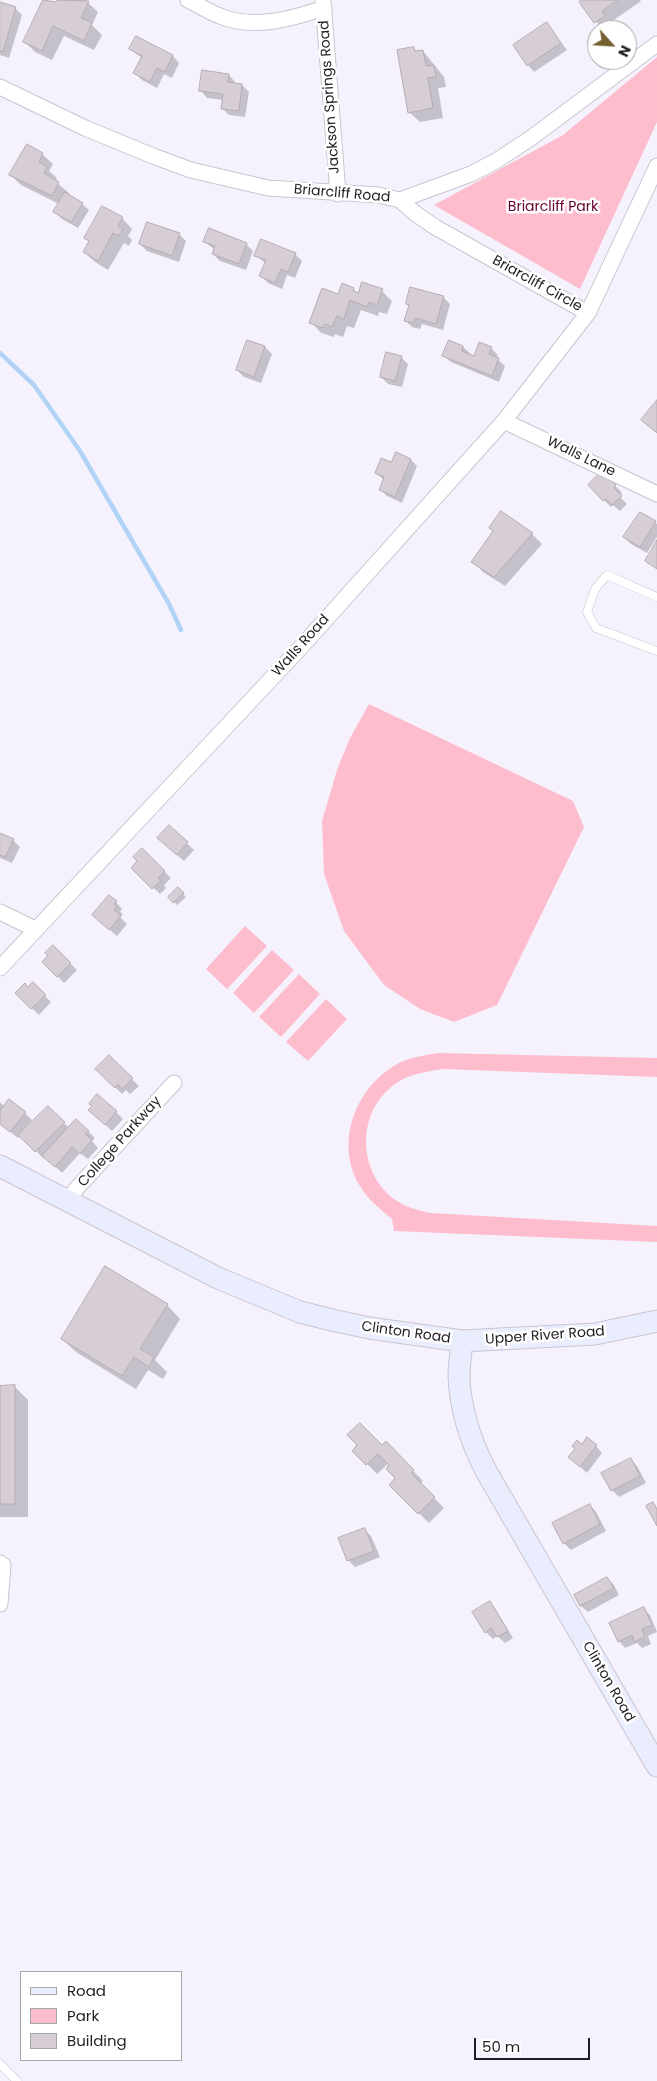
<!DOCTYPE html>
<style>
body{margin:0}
#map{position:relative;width:657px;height:2081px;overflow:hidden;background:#f6f2fd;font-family:Poppins,sans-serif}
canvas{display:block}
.legend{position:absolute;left:20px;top:1971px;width:162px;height:90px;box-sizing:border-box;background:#fff;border:1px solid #a6a5a7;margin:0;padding:6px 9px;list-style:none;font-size:15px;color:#201e22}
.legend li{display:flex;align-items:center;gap:10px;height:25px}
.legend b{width:25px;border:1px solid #a6a5a7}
.north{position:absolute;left:587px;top:20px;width:50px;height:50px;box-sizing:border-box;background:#fff;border:1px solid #a6a5a7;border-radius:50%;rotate:116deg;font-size:14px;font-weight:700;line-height:20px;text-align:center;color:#201e22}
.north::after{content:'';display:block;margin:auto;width:18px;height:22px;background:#756130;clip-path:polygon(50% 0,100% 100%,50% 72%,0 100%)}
.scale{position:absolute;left:474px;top:2038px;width:116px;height:22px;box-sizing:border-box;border:2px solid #201e22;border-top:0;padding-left:6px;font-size:15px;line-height:18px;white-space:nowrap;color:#201e22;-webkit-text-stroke:4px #fff;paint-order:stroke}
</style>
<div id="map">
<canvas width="657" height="2081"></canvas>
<ul class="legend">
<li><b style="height:6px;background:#eaedfe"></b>Road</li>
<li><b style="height:14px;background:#fdbdcd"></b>Park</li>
<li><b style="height:14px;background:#d7cdd5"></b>Building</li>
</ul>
<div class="north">N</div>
<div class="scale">50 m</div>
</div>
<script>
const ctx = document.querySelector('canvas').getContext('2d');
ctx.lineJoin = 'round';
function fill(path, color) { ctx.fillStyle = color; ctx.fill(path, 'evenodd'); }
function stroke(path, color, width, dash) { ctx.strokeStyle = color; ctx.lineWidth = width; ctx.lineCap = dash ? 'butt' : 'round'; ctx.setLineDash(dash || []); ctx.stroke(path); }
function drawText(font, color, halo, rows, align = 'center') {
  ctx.font = font + ' Poppins,sans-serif'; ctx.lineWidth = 5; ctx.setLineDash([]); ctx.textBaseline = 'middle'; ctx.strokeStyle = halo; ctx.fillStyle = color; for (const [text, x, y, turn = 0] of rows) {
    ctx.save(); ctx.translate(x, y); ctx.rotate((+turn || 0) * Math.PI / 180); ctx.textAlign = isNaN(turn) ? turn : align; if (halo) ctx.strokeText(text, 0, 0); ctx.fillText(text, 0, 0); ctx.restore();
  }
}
const green = new Path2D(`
 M657 57V122L580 289 434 205 563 135Z
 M369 704 573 801 584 827 497 1005 454 1022 420 1009 384 985 344 931 324 874 322 821 337 770 350 738Z
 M245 926 267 946 227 989 206 969Z
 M272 950 294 970 254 1013 233 993Z
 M299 974 320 994 281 1037 259 1017Z
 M326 999 347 1019 308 1061 286 1042Z
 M438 1053 657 1058V1077L443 1069C430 1071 417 1073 405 1078 361 1100 354 1158 386 1192 398 1205 415 1210 431 1213L657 1226V1242L394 1231 392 1219C380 1209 368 1200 360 1186 333 1141 357 1084 401 1062 412 1057 426 1055 438 1053Z`);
const shadow = new Path2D(`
 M44 0 56 4 58 0H85L98 12 92 25 102 35 94 50 64 36 52 60 35 52 25 42Z
 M584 0H640L641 1 611 22 614 26 609 30H603L581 2Z
 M0 4 15 8 22 15 9 58 0 55Z
 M547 24 567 50 534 72 528 65Z
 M136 38 173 56 179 63 172 78 164 74 157 88 142 80 135 73 142 58 130 49Z
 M413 48 417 52 423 51 444 77 446 87 438 88 443 118 420 122 409 112Z
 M229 75 235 82V84L242 85 249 92 245 117 229 115 222 108 223 100 207 98 201 91Z
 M42 154 53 164 49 171 57 178 55 181 69 193 68 195 82 204 89 210 78 228 62 219 55 212 59 204 21 185 11 175Z
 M122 218 132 229 128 236 132 240 129 246 124 243 108 270 95 262 84 252 89 242 85 238Z
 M179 234 186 241 179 262 147 251 140 244Z
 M205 242 246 244 253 251 246 270 220 261 213 254 215 250Z
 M295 254 302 261 295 278 287 275 282 289 268 283 261 276 266 264 256 255Z
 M353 289 359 294 382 291 392 301 387 314 379 312 378 316 361 310 354 328 347 326 343 337 335 334 334 337 321 333 311 322 338 295Z
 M443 297 450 304 443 330 422 324 420 329 412 327 405 320 410 306 407 303Z
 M248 341 265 347 272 354 261 383 244 377 237 370Z
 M463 347 474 357 491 348 498 355 496 358 505 366 499 382 451 362 444 356Z
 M401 357 408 364 402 387 388 384 381 377Z
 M411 460 417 466 402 503 387 496 380 489 384 480 376 473 392 464Z
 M602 472 622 493 619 496 627 504 620 511 613 505 611 507 589 485Z
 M502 513 532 534 542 544 505 586 483 572 473 561 494 531Z
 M640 513 657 524V537L647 553 631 544 624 537Z
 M169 827 194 850 184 861 165 845Z
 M0 837 13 840 20 847 12 863 0 858Z
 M142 850 171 878 164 885 166 888 160 894 132 868 139 861Z
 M178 888 186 897 177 905 169 897Z
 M116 902 122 909 120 912 123 914 120 917 127 924 117 936 93 915Z
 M53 947 77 970 64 983 43 962 50 955Z
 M33 984 51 1002 39 1015 16 993 28 988Z
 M109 1057 139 1086 130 1094 126 1090 122 1094 97 1069Z
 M0 1102 5 1107 25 1113 32 1120 26 1127 28 1128 48 1107 69 1128 88 1131 95 1138 92 1141 98 1148 88 1159 80 1153 62 1173 44 1156 43 1158 20 1135 18 1138 0 1124Z
 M116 1112 123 1119 112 1131 96 1116Z
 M167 1305 180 1319 155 1360 167 1372 163 1379 148 1370 136 1389 76 1352 62 1339Z
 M0 1387H15L28 1400V1517H0Z
 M386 1443 423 1481 420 1484 444 1508 429 1523 390 1485 397 1478 389 1463 377 1474 354 1451 382 1447Z
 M582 1446H596L602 1453 587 1473 569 1457Z
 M630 1459 637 1466 646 1483 619 1497 612 1490Z
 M590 1505 596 1512 606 1531 571 1550 564 1543Z
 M364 1529 371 1536 380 1557 355 1567 348 1560Z
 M607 1578 614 1585 619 1595 588 1612 581 1606 575 1595Z
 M489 1603 496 1610 513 1638 505 1643 497 1636 493 1639 486 1632Z
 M643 1608 650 1615 657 1632 648 1636 651 1644 642 1648 637 1643 625 1648 619 1641Z`);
const stream = new Path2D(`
 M0 353 34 385 80 451 169 604 181 630`);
const building = new Path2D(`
 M43 0 56 2 57 0 89 1 81 18 92 23 84 41 53 26 42 51 23 42Z
 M582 0H618L602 11 605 16 594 23 579 2Z
 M0 2 16 7 3 52 0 51Z
 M547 22 561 43 527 66 513 45Z
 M136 36 173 55 165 72 157 68 150 82 133 73 142 56 129 49Z
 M414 47 415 51 423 50 426 66 434 65 436 77 428 78 433 108 408 113 397 50Z
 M202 70 229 74 228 82 242 84 239 111 221 109 223 94 199 91Z
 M27 144 43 153 39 162 47 167 44 173 59 182 52 196 9 175Z
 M65 192 83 203 71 222 53 212Z
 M102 206 123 217 118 226 123 229 118 236 113 233 98 261 83 252 89 241 84 238Z
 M147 222 180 233 172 256 139 244Z
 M209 228 247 243 239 264 212 254 215 246 203 242Z
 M261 239 296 253 288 272 281 269 275 283 259 276 266 260 254 256Z
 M362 282 383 289 377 305 369 302 367 307 350 300 344 319 337 316 332 327 325 324 323 328 309 323 322 288 338 294 342 283 354 288 353 291 358 293Z
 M410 287 444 296 436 324 415 318 414 323 404 321 409 305 406 304Z
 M247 340 265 346 254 377 236 370Z
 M449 340 463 346 462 351 474 356 479 342 492 347 489 354 499 358 492 376 442 356Z
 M386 352 402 356 395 381 380 377Z
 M657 400V433L641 420Z
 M396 452 411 459 395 497 379 490 384 477 375 473 381 458 391 462Z
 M602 471 616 485 614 488 622 496 612 505 606 499 603 501 588 485Z
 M501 511 533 533 494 577 471 562 493 531 489 528Z
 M640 512 656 521 640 547 623 537Z
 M657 540V569L645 561Z
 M169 825 188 842 177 855 157 838Z
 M0 833 14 839 5 857 0 855Z
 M142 848 165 871 158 878 161 880 152 889 131 868 137 861 133 857Z
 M178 887 184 893 173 903 168 897Z
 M109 895 117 901 114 904 117 907 114 910 121 916 109 930 92 915Z
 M53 945 71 963 57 977 42 962 48 955 45 953Z
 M33 982 46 995 31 1009 15 993 25 983 28 987Z
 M109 1055 133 1078 122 1089 118 1084 115 1088 95 1069Z
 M97 1094 117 1111 105 1125 88 1110 92 1106 89 1104Z
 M9 1099 26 1112 10 1132 0 1124V1111Z
 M48 1106 65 1122 35 1152 18 1135Z
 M76 1119 89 1131 85 1134 92 1140 80 1154 72 1147 55 1167 42 1156Z
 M105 1266 168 1304 140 1349 154 1357 149 1367 134 1357 122 1376 61 1339Z
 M15 1385V1504H0V1386Z
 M360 1423 382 1445 386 1441 414 1470 411 1473 435 1497 418 1514 389 1485 395 1478 386 1469 389 1465 378 1454 366 1465 352 1451 357 1445 347 1435Z
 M587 1437 597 1445 580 1467 568 1457 575 1449 572 1446 577 1440 582 1444Z
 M631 1458 640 1476 611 1491 601 1473Z
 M653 1502 657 1509V1526L646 1506Z
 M590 1504 600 1524 563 1544 552 1523Z
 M365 1528 374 1551 347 1561 338 1538Z
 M607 1577 614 1588 580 1606 574 1595Z
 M490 1601 508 1631 497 1637 491 1628 485 1633 472 1612Z
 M644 1607 652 1625 642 1629 645 1637 634 1642 632 1635 618 1642 609 1623Z`);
const lane = new Path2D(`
 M657 597 607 575 595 589 587 612 596 628 657 651
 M0 2064 17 2081`);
const street = new Path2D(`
 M188 0C199 5 209 12 220 16 253 30 291 19 324 8
 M323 0 338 194
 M0 87 85 128 153 156 191 170 268 188 378 195 400 200 471 174 496 161 531 138 657 44
 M400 200 416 214 435 227 588 313
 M504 421 657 494
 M0 912 35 929
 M0 968 302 646 504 421 588 313 657 166
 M68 1202 76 1189 174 1083
 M0 1563 3 1565 0 1604`);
const secondary = new Path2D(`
 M0 1166 218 1278 300 1312 332 1320 369 1328 462 1341 595 1334 657 1321
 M462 1341C461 1353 459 1365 459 1376 460 1409 471 1442 486 1471L657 1766`);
const streetNames = [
 ["Jackson Springs Road",330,97,-94],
 ["Briarcliff Road",342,194,5],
 ["Briarcliff Circle",537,284,29],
 ["Walls Lane",581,457,26],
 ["Walls Road",301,646,-48],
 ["College Parkway",120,1142,-48],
 ["Clinton Road",406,1333,8],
 ["Upper River Road",545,1336,-4],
 ["Clinton Road",608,1682,60]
];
const parkNames = [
 ["Briarcliff Park",553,207]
];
fill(green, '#fdbdcd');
fill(shadow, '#0003');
stroke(stream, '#b0d3f6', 4.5);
fill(building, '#d7cdd5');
stroke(building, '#b6abb3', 1);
stroke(lane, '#c9c5d0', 9);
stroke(street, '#c9c5d0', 17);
stroke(secondary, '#c9c5d0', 23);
stroke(lane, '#fff', 8);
stroke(street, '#fff', 15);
stroke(secondary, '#eaedfe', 21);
drawText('14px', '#201e22', '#fff', streetNames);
drawText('14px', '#65002e', '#fff', parkNames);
</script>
